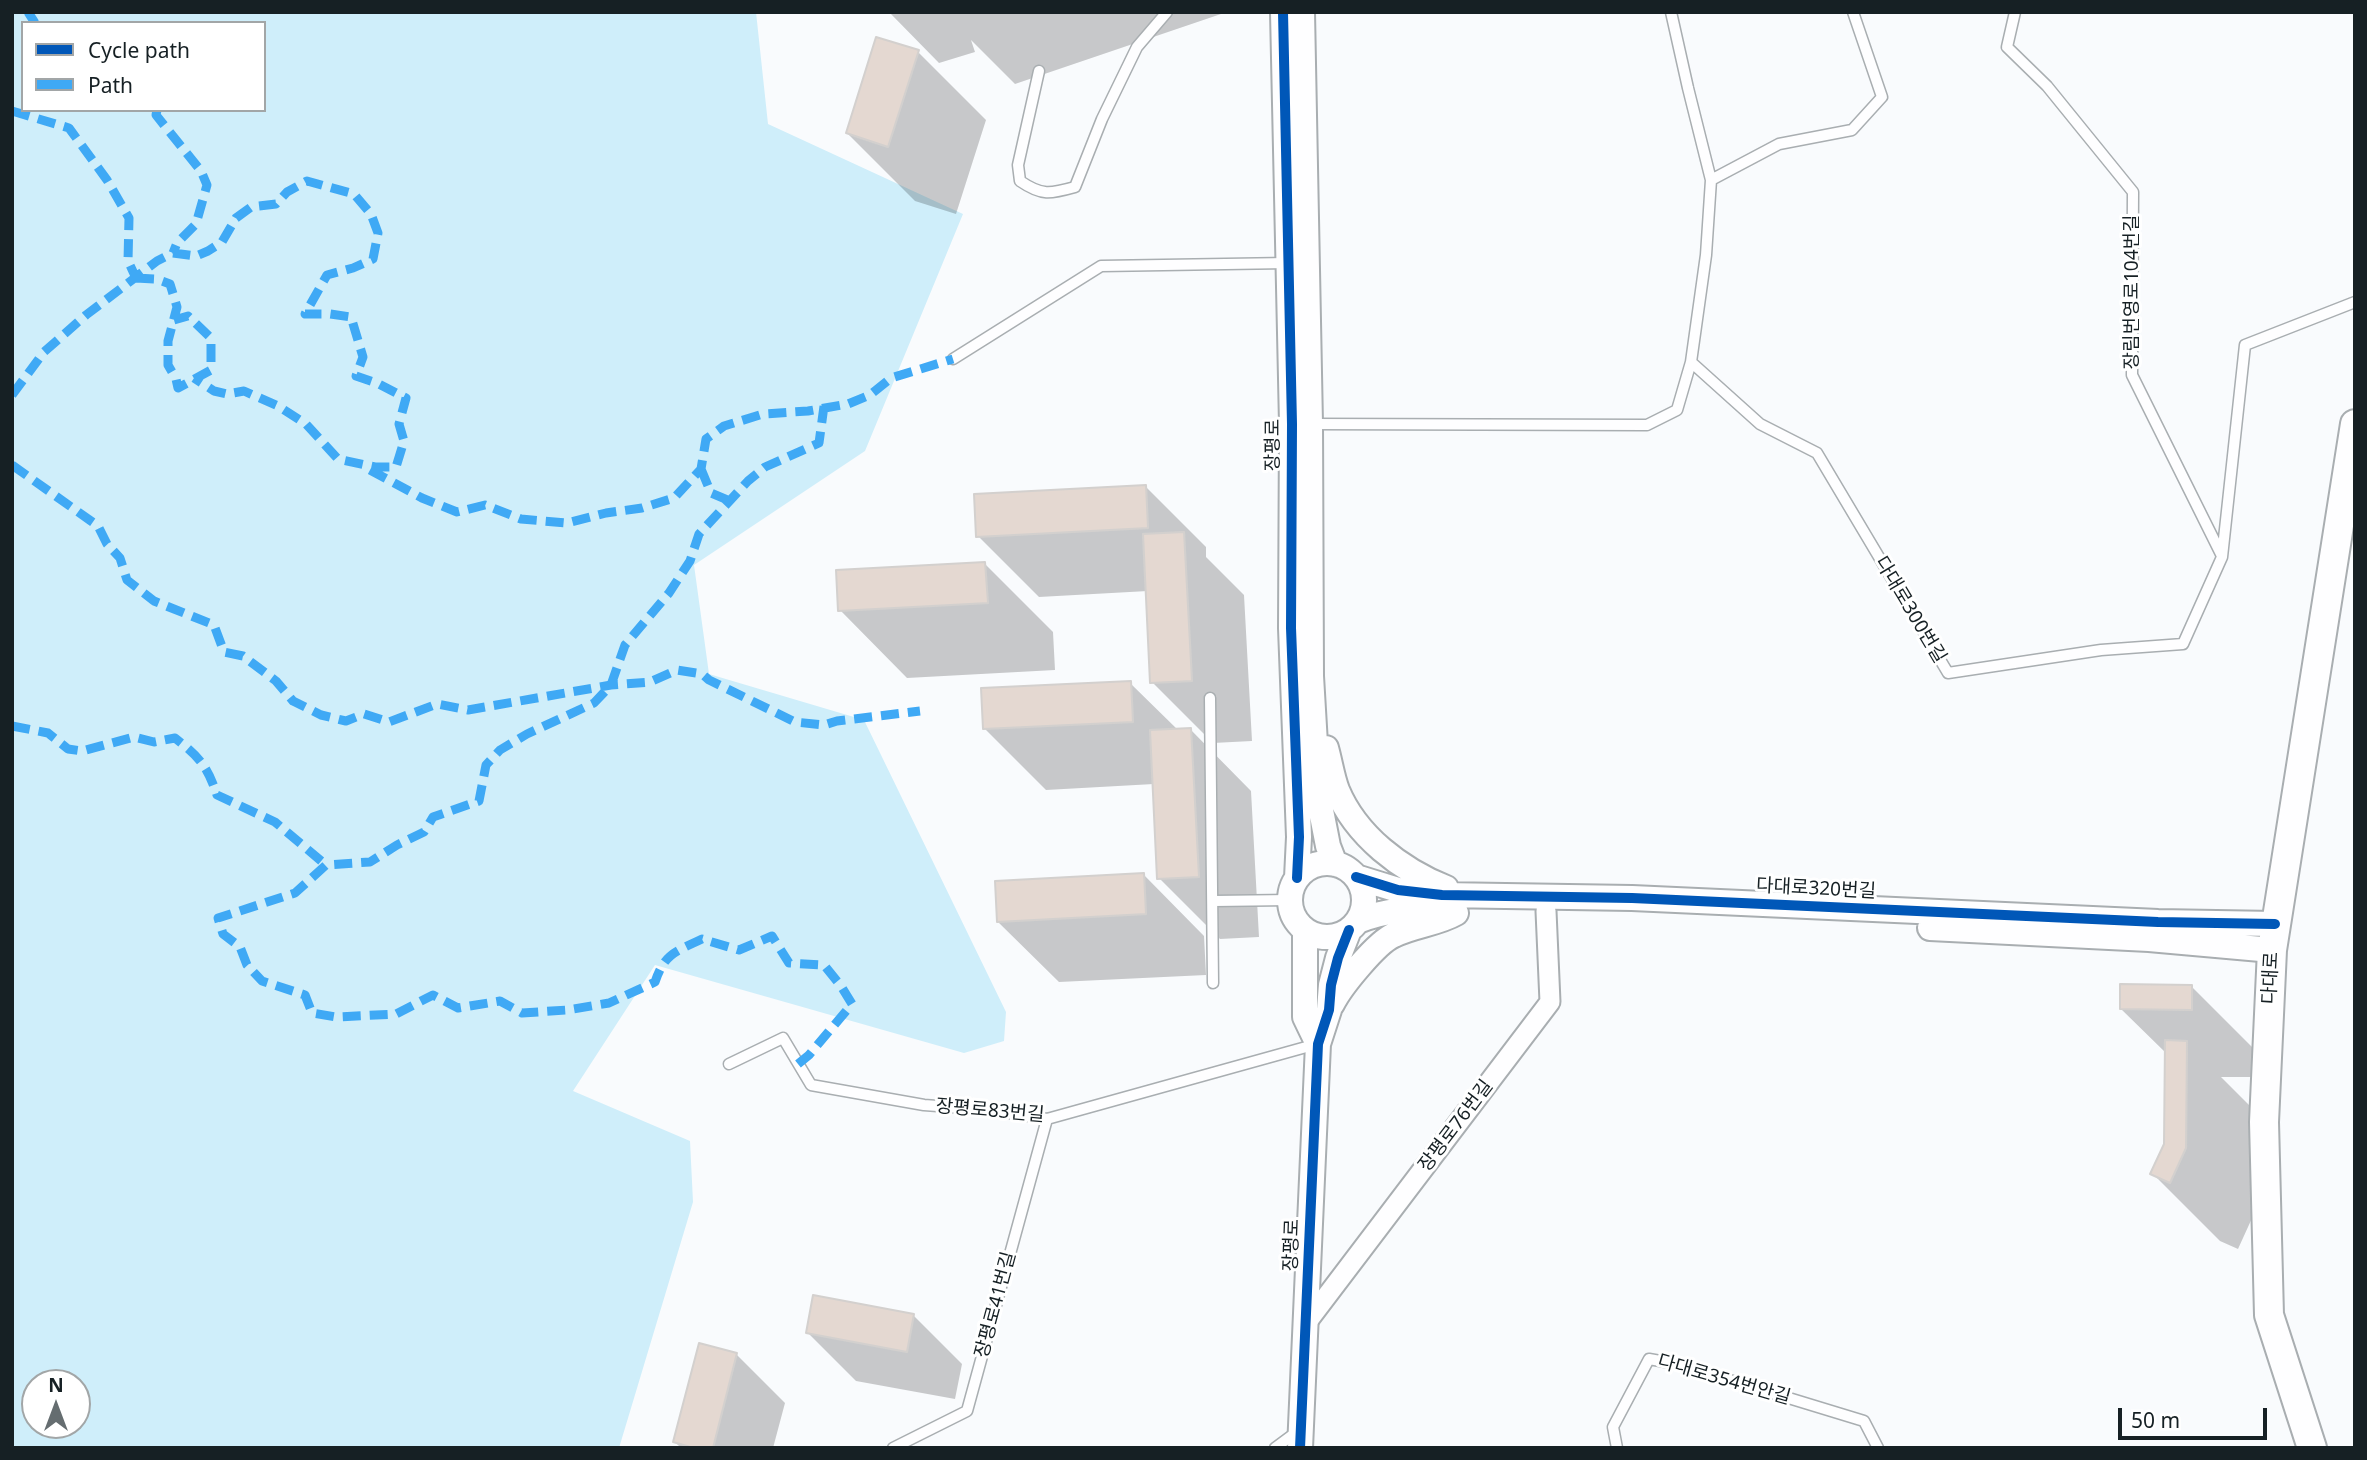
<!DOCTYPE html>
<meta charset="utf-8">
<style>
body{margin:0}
#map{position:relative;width:2367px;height:1460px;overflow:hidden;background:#f9fbfd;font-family:"Noto Sans",sans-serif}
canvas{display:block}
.frame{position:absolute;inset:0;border:14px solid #162024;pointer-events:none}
.legend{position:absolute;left:21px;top:21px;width:245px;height:91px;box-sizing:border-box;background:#fff;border:2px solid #a2a6a7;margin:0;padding:9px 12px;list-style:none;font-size:21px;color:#162024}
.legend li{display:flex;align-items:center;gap:14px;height:35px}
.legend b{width:35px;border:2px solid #a2a6a7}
.north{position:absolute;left:21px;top:1369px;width:70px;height:70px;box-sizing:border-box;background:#fff;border:2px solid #a2a6a7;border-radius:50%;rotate:0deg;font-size:19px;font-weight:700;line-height:28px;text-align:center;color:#162024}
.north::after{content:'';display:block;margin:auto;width:24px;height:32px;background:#656d70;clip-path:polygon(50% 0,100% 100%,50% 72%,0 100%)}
.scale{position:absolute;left:2118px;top:1408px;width:149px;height:32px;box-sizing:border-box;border:4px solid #162024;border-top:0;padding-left:9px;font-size:21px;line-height:24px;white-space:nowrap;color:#162024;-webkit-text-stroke:5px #fff;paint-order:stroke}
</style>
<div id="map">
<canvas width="2367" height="1460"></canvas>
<div class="frame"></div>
<ul class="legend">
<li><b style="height:9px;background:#0057b8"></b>Cycle path</li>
<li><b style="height:9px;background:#3fa9f5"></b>Path</li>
</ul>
<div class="north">N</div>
<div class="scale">50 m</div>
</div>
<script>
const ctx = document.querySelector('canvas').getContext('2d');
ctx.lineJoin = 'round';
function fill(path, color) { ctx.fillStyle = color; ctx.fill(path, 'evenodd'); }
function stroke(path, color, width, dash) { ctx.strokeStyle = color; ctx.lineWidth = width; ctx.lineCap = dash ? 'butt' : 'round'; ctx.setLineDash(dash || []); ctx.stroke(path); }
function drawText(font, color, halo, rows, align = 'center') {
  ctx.font = font + ' "Noto Sans","Noto Sans KR",sans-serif'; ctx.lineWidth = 6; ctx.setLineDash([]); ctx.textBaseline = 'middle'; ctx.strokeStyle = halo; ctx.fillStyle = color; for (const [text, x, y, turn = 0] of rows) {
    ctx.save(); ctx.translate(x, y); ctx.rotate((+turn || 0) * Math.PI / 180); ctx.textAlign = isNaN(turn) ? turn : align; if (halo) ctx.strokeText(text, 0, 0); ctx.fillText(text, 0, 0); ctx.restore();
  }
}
const green = new Path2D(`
 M12 12H756L768 124 963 214 865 451 694 565 709 674 864 720 1006 1012 1004 1041 964 1053 655 965 573 1091 690 1141 693 1202 619 1448H12ZM23 23H264V110H23ZM35 1383H77V1425H35Z`);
const shadow = new Path2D(`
 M889 12H1221V14L1015 84 971 40 975 52 939 63Z
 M918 52 986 120 956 214 915 201 847 133Z
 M1145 486 1206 547V557L1244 595 1252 741 1213 743 1152 682 1148 591 1039 597 978 536Z
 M985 564 1053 632 1055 670 907 678 840 610Z
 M1130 683 1178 730H1191L1251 791 1259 937 1220 939 1159 878 1154 784 1046 790 985 729Z
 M1144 875 1204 936 1206 975 1059 982 998 922Z
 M2192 987 2260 1055 2259 1077H2221L2254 1110 2253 1216 2238 1249 2220 1241 2152 1173 2165 1144 2167 1054 2121 1009Z
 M913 1315 962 1364 955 1399 856 1381 807 1332Z
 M736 1354 785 1403 773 1448H681L675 1442Z`);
const building = new Path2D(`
 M876 37 919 50 888 147 846 133Z
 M1146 485 1148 528 976 537 974 494Z
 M1184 532 1192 681 1150 683 1143 534Z
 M985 562 988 603 838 611 836 570Z
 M1131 681 1133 722 983 729 981 688Z
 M1191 728 1199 877 1157 879 1150 730Z
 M1144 873 1146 914 997 922 995 881Z
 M2120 984 2192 985V1010L2120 1009Z
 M2165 1040 2187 1041 2186 1148 2170 1183 2150 1174 2164 1144Z
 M813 1295 914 1314 907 1352 806 1333Z
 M699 1343 737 1353 713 1448H694L673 1442Z`);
const service = new Path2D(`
 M1671 12 1688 88 1711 180 1706 255 1691 362 1760 424 1817 453 1948 673 2101 650 2183 644 2222 557 2245 345 2355 302
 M2015 12 2007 47 2047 86 2133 192 2132 375 2222 556
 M1039 71 1018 165 1020 181C1042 196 1050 194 1075 187L1102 119 1137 47 1167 12
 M1711 180 1779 144 1852 130 1882 97 1853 12
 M953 359 1101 266 1288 263
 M1311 424 1647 425 1677 410 1691 362
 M1210 698 1213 983
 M1214 901 1290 900
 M729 1064 783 1038 811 1085 924 1105 991 1110 1047 1119 1317 1044
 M893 1448 967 1411 1047 1119
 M1275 1448 1298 1431
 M1617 1448 1613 1427 1649 1359 1677 1364 1864 1421 1878 1448`);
const minor = new Path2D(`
 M1307 1322 1550 1002 1546 911`);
const tertiary = new Path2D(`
 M1283 12 1292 424 1291 628 1299 837 1297 878
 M1302 12 1310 424 1311 676 1318 795 1328 846 1335 864
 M1326 748C1330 762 1332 777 1337 790 1356 836 1401 870 1446 888
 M1290 900a37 37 0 1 1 74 0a37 37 0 1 1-74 0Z
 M1356 877 1398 890 1442 895 1632 898 2158 922 2275 924
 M1358 921C1385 910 1413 908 1443 908
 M1930 928 2149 939 2272 950
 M1305 930V1017L1318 1044
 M1332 1004C1341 986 1377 942 1394 935 1414 925 1437 924 1456 913
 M1300 1448 1318 1044 1329 1010 1331 985 1338 958 1349 930`);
const secondary = new Path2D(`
 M2312 1448 2269 1315 2264 1122 2272 950 2355 424`);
const quiet = new Path2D(`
 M28 12 35 23
 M157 110 156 115 201 171 207 185 196 224 177 243 173 253
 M12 111 69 128 107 180 129 218 128 261 136 278
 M136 278 156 279 170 284 177 307 168 341V365L176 379 178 388 211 370V338L188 316 174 320
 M12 395 44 352 86 315 157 261 173 253 196 256 208 251 222 242 236 218 251 207 276 204 287 192 307 181 354 194 371 214 378 233 373 259 353 268 327 275 305 314H330L351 317 363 357 356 376 379 384 406 398 399 424 404 441 396 467H375L338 459 306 424 278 406 244 391 227 394 214 391 194 378
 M12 465 98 526 107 544 120 558 127 580 154 601 214 625 224 652 243 656 276 681 293 701 321 715 346 721 364 714 389 722 437 704 468 710 611 685 650 682 677 670 702 674 709 680 795 722 824 725 837 721 920 711
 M701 469 711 493 730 501
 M370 470 422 498 457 512 485 505 521 519 567 523 606 513 642 508 674 498 701 469 706 439 724 426 763 414 808 411 848 404 870 395 891 378 953 359
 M12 726 48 733 68 749 82 751 134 737 154 742 175 738C199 757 207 765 217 795L275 822 326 865
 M798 1064 809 1055 852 1004 841 986 824 965 789 963 772 936 739 950 702 939C675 952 665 953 655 982L609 1003 567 1010 522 1013 500 1001 458 1008 433 995 396 1014 336 1017 312 1013 305 995 262 981 247 965 240 947 223 934 218 918 295 893 326 865 370 862 397 845 424 832 433 817 479 801 486 765 500 750 527 734 594 703 611 685 625 645 669 593 690 561 699 534 748 481 765 467 819 443 824 406`);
const cycleway = new Path2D(`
 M1283 12 1292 424 1291 628 1299 837 1297 878
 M1356 877 1398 890 1442 895 1632 898 2158 922 2275 924
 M1300 1448 1318 1044 1329 1010 1331 985 1338 958 1349 930`);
const streetNames = [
 ["장림번영로104번길",2133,292,-90],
 ["장평로",1274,445,-90],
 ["다대로300번길",1910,610,59],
 ["다대로320번길",1816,889,3],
 ["다대로",2271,978,-87],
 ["장평로83번길",990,1111,5],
 ["장평로76번길",1456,1126,-53],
 ["장평로",1292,1245,-88],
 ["장평로41번길",996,1305,-75],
 ["다대로354번안길",1724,1380,16]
];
fill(green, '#cfeefa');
fill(shadow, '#0003');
fill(building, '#e4d8d1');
stroke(building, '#d3d0ce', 2);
stroke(service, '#a9aeb1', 13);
stroke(minor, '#a9aeb1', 23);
stroke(tertiary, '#a9aeb1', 28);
stroke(secondary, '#a9aeb1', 32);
stroke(service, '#fefeff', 10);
stroke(minor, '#fefeff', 19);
stroke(tertiary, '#fefeff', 24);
stroke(secondary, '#fefeff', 28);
stroke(quiet, '#3fa9f5', 9, [18, 9]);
stroke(cycleway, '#0057b8', 10);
drawText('19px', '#162024', '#fff', streetNames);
</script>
